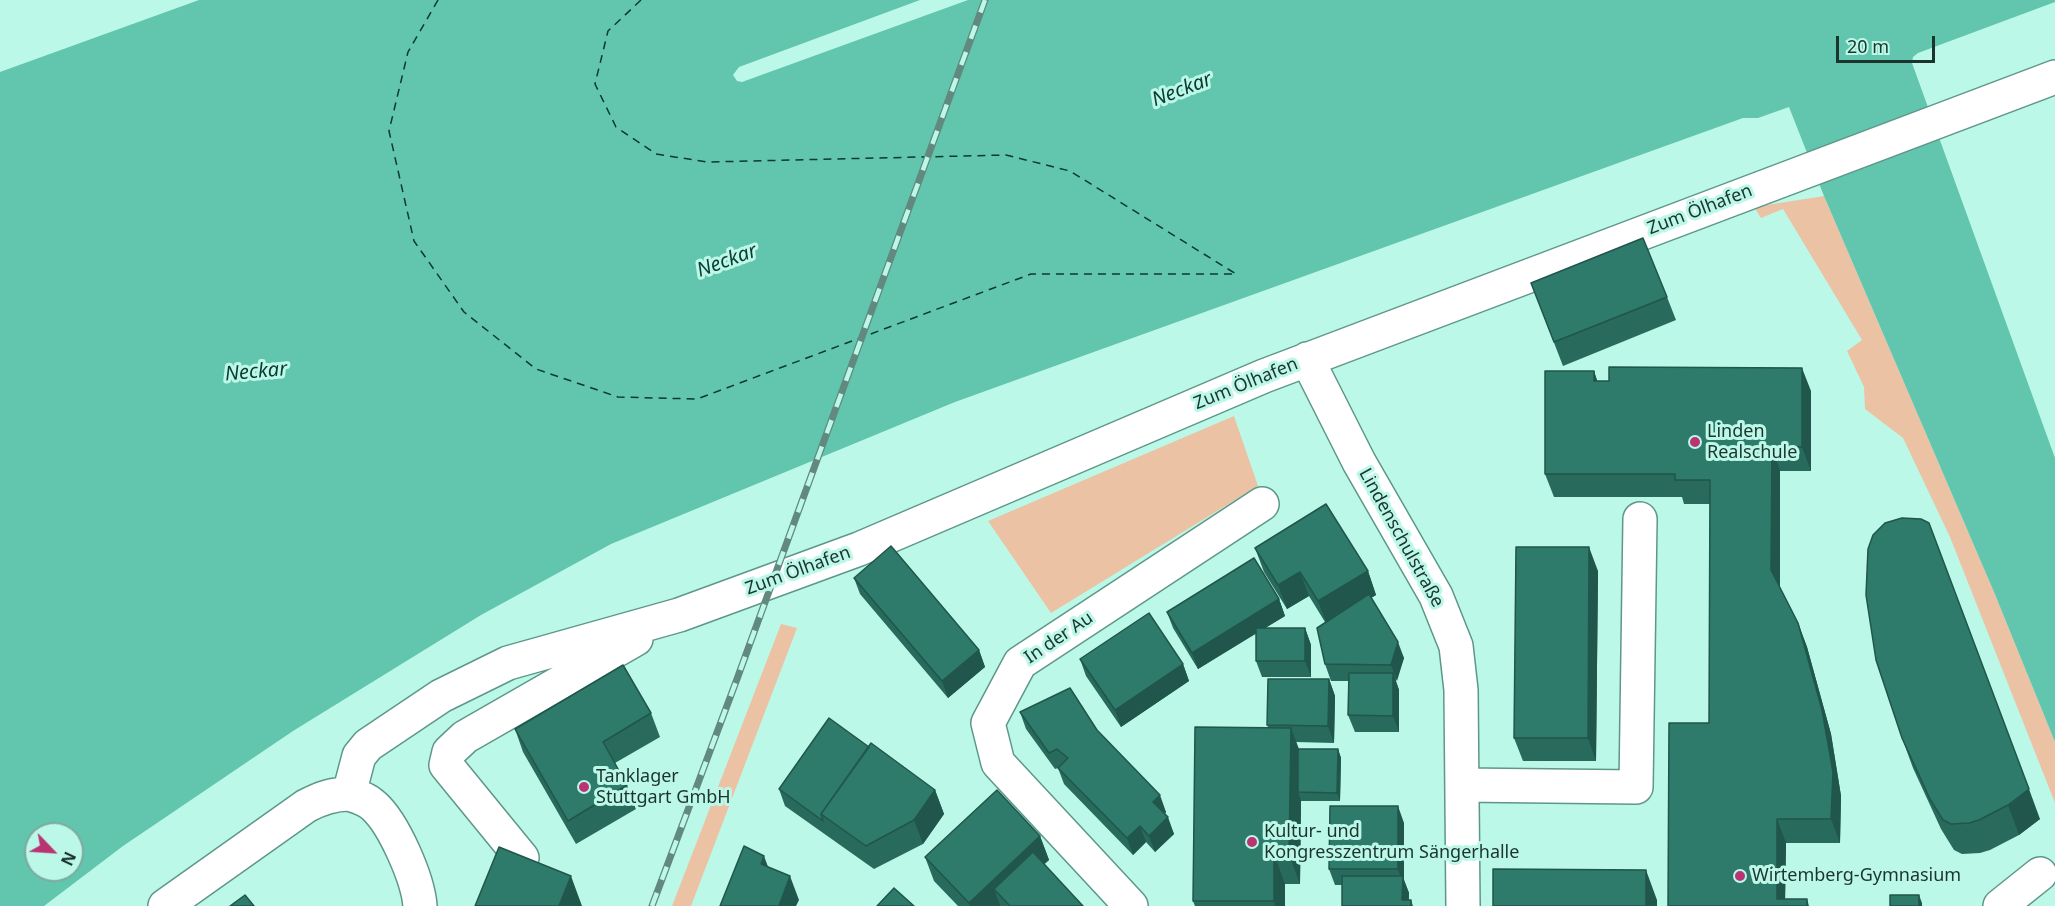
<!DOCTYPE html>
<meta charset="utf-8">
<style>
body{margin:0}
#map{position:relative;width:2055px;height:906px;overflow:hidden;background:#bcf8e8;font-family:"Noto Sans",sans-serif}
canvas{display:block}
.north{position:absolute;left:24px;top:822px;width:60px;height:60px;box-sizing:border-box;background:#bcf8e8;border:2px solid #7caa9e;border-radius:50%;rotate:115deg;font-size:16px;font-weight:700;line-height:24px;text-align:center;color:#1c342e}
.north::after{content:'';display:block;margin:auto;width:21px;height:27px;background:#ba3373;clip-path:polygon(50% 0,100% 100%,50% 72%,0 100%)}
.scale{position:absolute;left:1836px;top:36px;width:99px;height:27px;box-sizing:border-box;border:3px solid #1c342e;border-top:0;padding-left:8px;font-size:18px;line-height:21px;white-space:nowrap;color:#1c342e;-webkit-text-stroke:4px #bcf8e8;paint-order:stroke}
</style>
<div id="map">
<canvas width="2055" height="906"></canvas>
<div class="north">N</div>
<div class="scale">20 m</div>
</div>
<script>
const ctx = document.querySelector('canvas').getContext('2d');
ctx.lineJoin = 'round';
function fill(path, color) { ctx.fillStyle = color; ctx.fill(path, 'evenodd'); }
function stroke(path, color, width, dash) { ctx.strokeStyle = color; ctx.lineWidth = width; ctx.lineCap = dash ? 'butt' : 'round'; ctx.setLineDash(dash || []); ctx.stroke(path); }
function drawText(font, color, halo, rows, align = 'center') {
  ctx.font = font + ' "Noto Sans",sans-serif'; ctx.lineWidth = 6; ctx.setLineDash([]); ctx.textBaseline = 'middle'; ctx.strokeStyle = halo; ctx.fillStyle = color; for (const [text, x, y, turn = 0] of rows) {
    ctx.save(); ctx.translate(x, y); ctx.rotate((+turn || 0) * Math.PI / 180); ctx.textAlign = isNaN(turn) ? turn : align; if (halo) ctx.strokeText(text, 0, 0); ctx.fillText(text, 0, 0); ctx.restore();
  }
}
const green = new Path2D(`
 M1824 196 1994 592 2055 742V803L1950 537 1903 438 1865 409 1864 387 1847 351 1862 340 1783 209 1761 218 1754 207Z
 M1234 416 1258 486 1051 613 988 521Z
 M781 624 797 628 691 906H672Z`);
const water = new Path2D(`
 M199 0H920L739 67 733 75 737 81 742 82 968 0H2055V2L1918 53 1913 57 1912 63 2055 458V742L1994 592 1824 196 1789 107 1758 118H1743L955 402 611 544 481 615 293 731 123 846 44 906H0V72ZM36 834H72V870H36Z`);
const ferry = new Path2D(`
 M438 0 408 52 389 131 414 241 464 312 536 369 618 397 697 399 1031 274H1236L1070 171 1006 155 707 162 656 154 616 127 595 84 608 31 641 0`);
const minor = new Path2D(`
 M1307 359 1359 462 1436 596 1456 646 1461 690 1463 906
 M1462 785 1636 787 1640 519
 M349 794C359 797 367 799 374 806 394 824 418 879 420 906
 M522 858 446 765 449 752 465 737 636 639
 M165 906 306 806C321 798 333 794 349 794L359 756 368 745 441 696 508 663 679 615 859 549 1264 376 2055 77
 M1131 906 998 763 988 723 1020 663 1262 504
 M2000 906 2040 874`);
const rail = new Path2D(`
 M652 906 737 679 985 0`);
const wall = new Path2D(`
 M1531 283 1667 297 1676 320 1563 366Z
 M1594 371 1597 381 1811 391V471H1780V587L1798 623 1807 647 1831 734 1841 796 1840 843H1786L1785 899H1807L1809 906H1668L1709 723 1710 504H1684L1682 497H1554L1545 474Z
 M1255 548 1368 571 1376 595 1371 598 1404 658 1396 681 1399 690V732H1355L1348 715 1349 681H1331L1325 664V622L1309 596 1287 609 1264 572Z
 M1598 571 1596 761H1523L1514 738Z
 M854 578 979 650 985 667 948 698 860 594Z
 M1279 599 1285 616 1265 628H1305L1311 645V677H1262L1256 661V633L1198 669 1173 628 1167 612Z
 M1080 659 1183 664 1189 681 1121 727 1086 676Z
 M1329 679 1335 696 1334 743 1296 742 1298 749H1338L1341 758 1340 801H1301L1300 884H1285V906H1195L1193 901 1268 727 1267 725Z
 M1020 712 1097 730 1166 812 1165 814 1174 834 1155 852 1146 842 1133 855 1064 784 1058 768 1055 769 1026 729Z
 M651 713 660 737 615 763 627 785 636 809 576 844 523 752 515 729Z
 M1902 738 2040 819 2019 835 1990 850 1980 853 1962 854 1954 850 1941 829 1913 768Z
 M779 789 935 790 944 814 923 844 874 869 785 806Z
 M1404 823V880L1409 893V900H1411L1413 906H1342V885H1335L1329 869Z
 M1040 836 1049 860 1044 864 1083 906H958L934 881 925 857Z`);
const shadedWall = new Path2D(`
 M1802 368 1811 391V471L1802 447Z
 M1594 371 1602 395 1594 381Z
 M1772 447 1780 471V593L1771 570Z
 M1589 547 1598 571 1596 761 1588 738Z
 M1368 571 1376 595 1327 625 1318 601Z
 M1300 572 1309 596 1287 609 1278 585Z
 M1279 599 1285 616 1198 669 1192 653Z
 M1798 623 1807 647 1831 734 1841 796 1840 843 1831 819Z
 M1305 628 1311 645V677L1305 661Z
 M1398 642 1404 658 1397 681 1391 665Z
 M979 650 985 667 948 698 942 681Z
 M1183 664 1189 681 1121 727 1115 710Z
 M1393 673 1399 690V732L1393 716Z
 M1329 679 1335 696 1334 743 1328 726Z
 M1291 728 1302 757 1298 792 1301 801 1300 884 1289 854Z
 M1338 749 1341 758 1340 801 1337 793Z
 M2029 789 2040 819 2019 835 2008 805Z
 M935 790 944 814 923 844 914 820Z
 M1160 795 1166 812 1160 819 1153 802Z
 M1398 806 1404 823V880L1409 893 1408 906 1402 900V882L1398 869Z
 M1168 817 1174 834 1155 852 1149 836Z
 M1777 819 1786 843 1785 906 1777 899Z
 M1140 826 1146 842 1133 855 1127 838Z
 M1040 836 1049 860 1005 901 994 889 1000 905V906H970L969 903Z
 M1274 854 1285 884V906H1275L1274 901Z
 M764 856 773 880 761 864Z
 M1646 870 1657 900V906H1646Z
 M571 876 582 906H559Z
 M790 876 799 900 796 906H779Z
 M1919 895 1922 903V906H1919Z`);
const building = new Path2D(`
 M1643 238 1667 297 1554 342 1531 283Z
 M1609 367 1802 368V447H1772L1771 570 1798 623 1822 710 1833 772 1831 819H1777V899H1807V906H1668L1669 723H1709L1710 480H1675V474H1545V371H1594V381H1609Z
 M1326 504 1368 571 1318 601 1300 572 1278 585 1255 548Z
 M1902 518 1921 519 1929 523 2029 789 2008 805 1979 820 1969 823 1951 824 1943 820 1930 799 1902 738 1876 660 1866 595 1868 549 1873 535 1885 523Z
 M891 546 979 650 942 681 854 578Z
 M1516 547H1589L1588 738H1514Z
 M1254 558 1279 599 1192 653 1167 612Z
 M1369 594 1398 642 1391 665 1325 664 1317 628Z
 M1149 613 1183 664 1115 710 1080 659Z
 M1256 628H1305V661H1256Z
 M623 665 651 713 603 742 627 785 568 821 515 729Z
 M1349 673H1393V716L1348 715Z
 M1268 679H1329L1328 726 1267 725Z
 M1070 688 1097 730 1160 795 1153 802 1168 817 1149 836 1140 826 1127 838 1058 768 1068 758 1057 749 1049 753 1020 712Z
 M829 718 869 747 821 814 823 821 779 789Z
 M1195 727 1291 728 1289 854H1274V901H1193Z
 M871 743 935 790 914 820 866 846 821 814Z
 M1298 749H1338L1337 793 1298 792Z
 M997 790 1040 836 969 903 925 857Z
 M1330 806H1398V869H1329Z
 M744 846 764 856 761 864 790 876 779 906H720Z
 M499 847 571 876 559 906H475Z
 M1033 852 1083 906H1010L994 889Z
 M1493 869 1646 870V906H1493Z
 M1342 876H1403L1402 900H1411V906H1342Z
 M894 888 914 906H877Z
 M245 895 254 906H230Z
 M1890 895H1919V906H1890Z`);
const markers = [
 [1695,442,6,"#ba3373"],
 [584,787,6,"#ba3373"],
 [1252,842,6,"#ba3373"],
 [1740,876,6,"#ba3373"]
];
const streetNames = [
 ["Zum Ölhafen",1700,210,-21],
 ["Zum Ölhafen",1246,384,-22],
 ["Lindenschulstraße",1401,538,61],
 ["Zum Ölhafen",798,571,-20],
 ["In der Au",1059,638,-34]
];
const poiNames = [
 ["Linden",1707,432],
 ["Realschule",1707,453],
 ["Tanklager",596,777],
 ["Stuttgart GmbH",596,798],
 ["Kultur- und",1264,832],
 ["Kongresszentrum Sängerhalle",1264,853],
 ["Wirtemberg-Gymnasium",1752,876]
];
const waterNames = [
 ["Neckar",1182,90,-21],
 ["Neckar",727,261,-20],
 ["Neckar",256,372,-5]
];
fill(green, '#ecc2a5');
fill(water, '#62c5ae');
stroke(ferry, '#0b3a31', 1.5, [8, 6]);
stroke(minor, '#5e9789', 36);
stroke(minor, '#fff', 33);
stroke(rail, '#62897f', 7);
stroke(rail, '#bcf8e8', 4.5, [14]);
fill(wall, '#286a5c');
fill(shadedWall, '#20564b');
fill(building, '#2e7b6b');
stroke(building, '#20564b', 1.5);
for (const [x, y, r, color] of markers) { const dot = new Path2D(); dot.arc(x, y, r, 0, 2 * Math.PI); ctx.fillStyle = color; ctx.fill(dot); stroke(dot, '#bcf8e8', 2); }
drawText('18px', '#1c342e', '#bcf8e8', streetNames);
drawText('18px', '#1c342e', '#bcf8e8', poiNames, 'left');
drawText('italic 20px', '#0b3a31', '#bcf8e8', waterNames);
</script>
